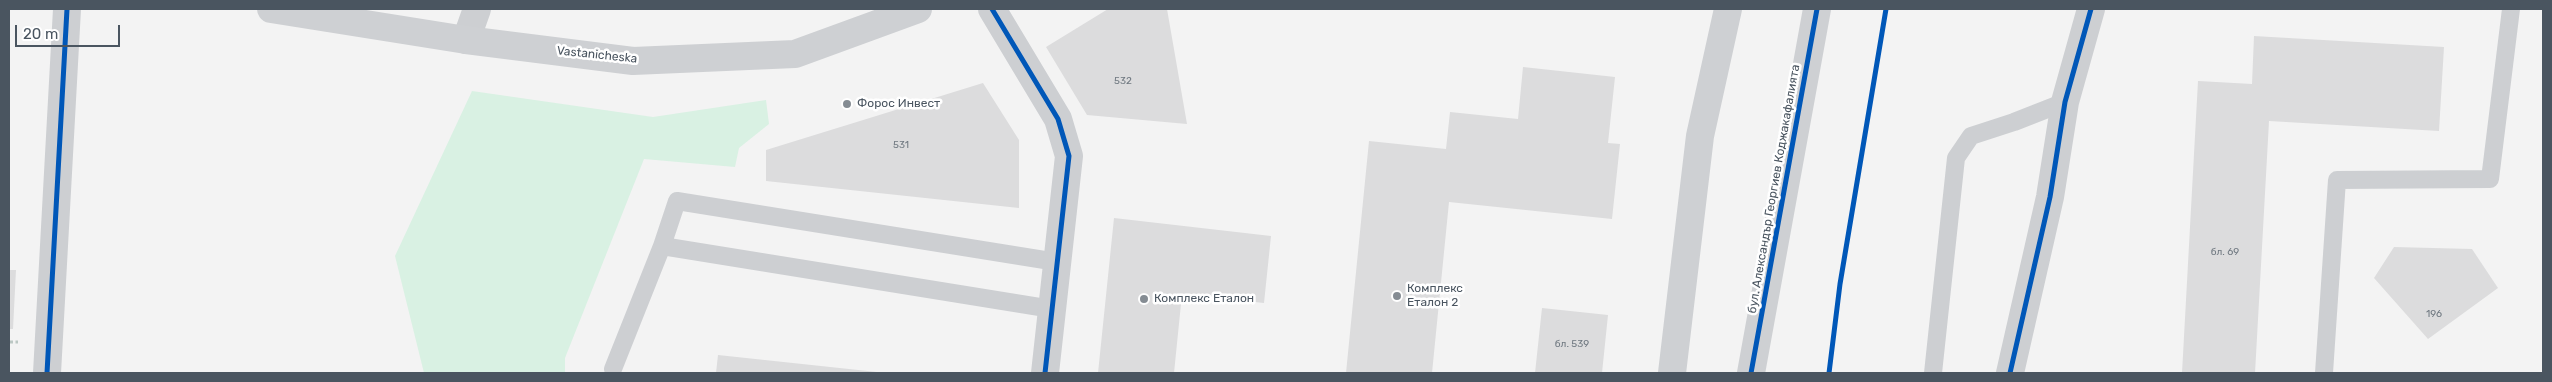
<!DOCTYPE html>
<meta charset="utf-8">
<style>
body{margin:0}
#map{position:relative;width:2552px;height:382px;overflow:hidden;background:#f3f3f3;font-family:Rubik,sans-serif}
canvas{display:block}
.frame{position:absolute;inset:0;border:10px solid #4a5560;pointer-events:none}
.scale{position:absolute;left:15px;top:25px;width:105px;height:22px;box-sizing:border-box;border:2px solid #4a5560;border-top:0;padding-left:6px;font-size:15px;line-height:18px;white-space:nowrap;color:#4a5560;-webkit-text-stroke:4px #fff;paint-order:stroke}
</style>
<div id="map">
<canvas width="2552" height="382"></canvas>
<div class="frame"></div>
<div class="scale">20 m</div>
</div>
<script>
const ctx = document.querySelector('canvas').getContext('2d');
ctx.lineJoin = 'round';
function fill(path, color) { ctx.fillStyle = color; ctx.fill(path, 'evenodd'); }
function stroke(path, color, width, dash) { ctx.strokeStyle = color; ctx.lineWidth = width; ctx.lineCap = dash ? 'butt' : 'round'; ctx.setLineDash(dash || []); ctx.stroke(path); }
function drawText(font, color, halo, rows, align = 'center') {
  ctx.font = font + ' Rubik,sans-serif'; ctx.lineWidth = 5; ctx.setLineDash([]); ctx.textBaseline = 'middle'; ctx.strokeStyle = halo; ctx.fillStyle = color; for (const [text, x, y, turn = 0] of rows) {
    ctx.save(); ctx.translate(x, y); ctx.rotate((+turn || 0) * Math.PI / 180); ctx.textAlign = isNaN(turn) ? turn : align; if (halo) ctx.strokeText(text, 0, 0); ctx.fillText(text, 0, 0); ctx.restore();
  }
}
const green = new Path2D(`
 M472 91 653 117 766 100 769 124 739 148 735 167 644 159 565 358V373H424L395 256Z`);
const building = new Path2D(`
 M1108 9H1167L1187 124 1087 115 1046 47Z
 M2254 36 2444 47 2439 131 2269 121 2255 373H2182L2198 81 2252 84Z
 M1523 67 1615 77 1608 143 1620 144 1612 219 1449 202 1432 373H1346L1369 141 1446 149 1450 112 1518 119Z
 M983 83 1019 140V208L766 181V150Z
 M1114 218 1271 236 1264 303 1182 294 1174 373H1098Z
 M2394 247 2472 249 2498 288 2428 339 2374 278Z
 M9 270H16L13 329H9Z
 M1542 308 1608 315 1602 373H1535Z
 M718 355 877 372V373H716Z`);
const path = new Path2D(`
 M9 342H18`);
const lane = new Path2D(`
 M662 246 677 201 1057 262
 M613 369 662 246 1052 309
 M1933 373 1956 158 1971 136 2014 122 2065 102
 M2324 373 2337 180 2490 179 2511 9`);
const street = new Path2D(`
 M992 9 1058 119 1069 156 1045 373
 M466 40 477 9
 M47 373 67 9
 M2010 373 2050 197 2065 102 2091 9`);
const secondary = new Path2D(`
 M271 9 466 40 633 61 795 54 918 9
 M1672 373 1700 136 1728 9
 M1751 373 1817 9`);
const cycleway = new Path2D(`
 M992 9 1058 119 1069 156 1045 373
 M47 373 67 9
 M1751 373 1817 9
 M1829 373 1840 284 1886 9
 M2010 373 2050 197 2065 102 2091 9`);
const markers = [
 [847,104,5,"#858c93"],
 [1397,296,5,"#858c93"],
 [1144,299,5,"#858c93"]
];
const numberNames = [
 ["532",1123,81],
 ["531",901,145],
 ["бл. 69",2225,252],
 ["196",2434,314],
 ["бл. 539",1572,344]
];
const streetNames = [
 ["Vastanicheska",597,55,6],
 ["бул. Александър Георгиев Коджакафалията",1774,189,-80]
];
const poiNames = [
 ["Форос Инвест",857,104],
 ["Комплекс",1407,289],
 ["Еталон 2",1407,303],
 ["Комплекс Еталон",1154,299]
];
fill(green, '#d9f1e3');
fill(building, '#dcdcdd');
stroke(path, '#bbc7c3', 3, [4, 2.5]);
stroke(lane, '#cdcfd2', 18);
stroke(street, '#cdcfd2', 28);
stroke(secondary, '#ced0d3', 28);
stroke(cycleway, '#0057b8', 5);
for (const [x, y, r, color] of markers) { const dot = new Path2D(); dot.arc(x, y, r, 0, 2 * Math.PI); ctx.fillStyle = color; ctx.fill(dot); stroke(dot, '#fff', 2); }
drawText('10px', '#6f7880', null, numberNames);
drawText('12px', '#4a5560', '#fff', streetNames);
drawText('12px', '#4a5560', '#fff', poiNames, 'left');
</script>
